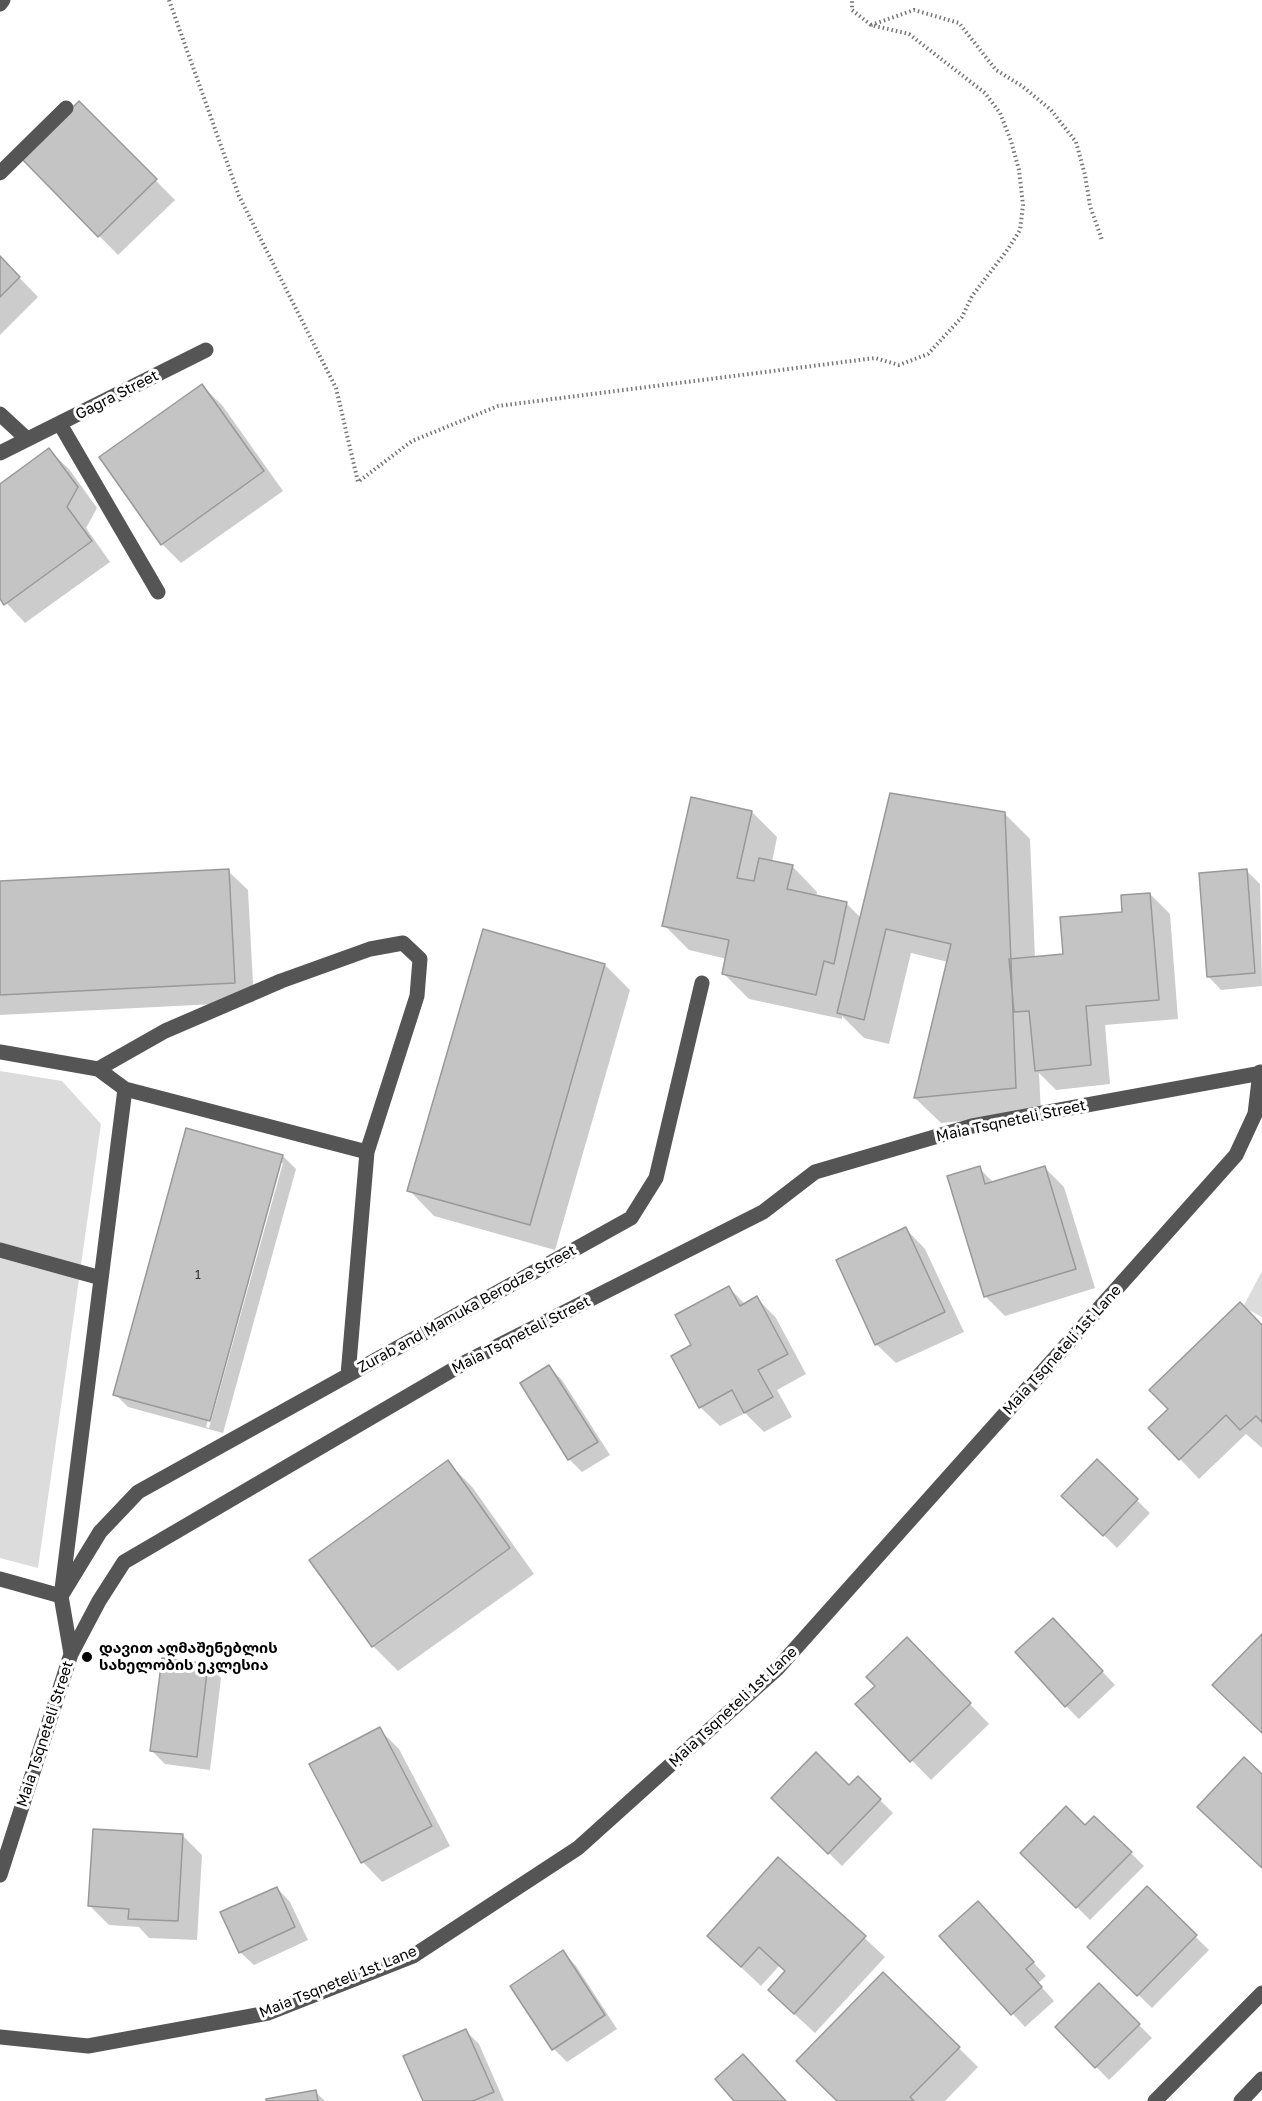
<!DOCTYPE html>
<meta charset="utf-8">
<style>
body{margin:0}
canvas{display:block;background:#fff}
</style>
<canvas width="1262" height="2101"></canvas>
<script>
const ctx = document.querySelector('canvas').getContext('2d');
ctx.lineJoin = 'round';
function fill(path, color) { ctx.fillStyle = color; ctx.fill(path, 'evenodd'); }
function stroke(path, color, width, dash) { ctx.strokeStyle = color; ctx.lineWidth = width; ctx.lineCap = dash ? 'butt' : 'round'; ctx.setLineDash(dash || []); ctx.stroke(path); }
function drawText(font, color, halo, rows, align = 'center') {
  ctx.font = font + ' "Golos Text","Noto Sans Georgian",sans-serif'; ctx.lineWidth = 6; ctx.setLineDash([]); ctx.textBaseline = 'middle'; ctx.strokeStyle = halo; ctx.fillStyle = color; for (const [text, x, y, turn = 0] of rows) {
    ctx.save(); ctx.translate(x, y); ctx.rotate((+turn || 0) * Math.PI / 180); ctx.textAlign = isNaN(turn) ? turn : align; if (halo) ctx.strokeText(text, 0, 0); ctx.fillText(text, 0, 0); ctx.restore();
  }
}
const green = new Path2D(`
 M0 1071 62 1081 101 1124 38 1568 0 1558Z
 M1262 1271V1317L1243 1307Z`);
const shadow = new Path2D(`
 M79 103 175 200 118 255 24 159Z
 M0 258 38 297 0 335Z
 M202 386 222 405 283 491 181 563 162 544Z
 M49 450 69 469 97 508 86 528 110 562 25 623 0 596V486Z
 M752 812 777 837 772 862 792 866 817 892 816 897 846 903 861 918 1005 814 1030 839 1035 958 1065 956 1150 894 1170 914 1178 1019 1105 1025 1110 1084 1056 1090 1039 1073 1041 1113 941 1123 915 1098 948 962 911 953 889 1044 864 1038 842 1016V1019L749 999 723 973 727 959 689 950 664 925Z
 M228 871 248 890 254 1002 0 1015V883Z
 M1247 871 1260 884 1262 986 1221 990 1208 976Z
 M605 965 630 990 555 1250 434 1216 409 1190Z
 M283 1156 296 1169 223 1433 128 1407 115 1394ZM280 1163H283L209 1428 206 1427Z
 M979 1168 994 1183 1045 1168 1064 1187 1095 1288 1005 1316 985 1296Z
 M906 1229 925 1249 964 1332 896 1363 876 1344Z
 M729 1288 746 1305 757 1298 776 1318 806 1374 777 1390 792 1417 764 1432 745 1413 720 1426 700 1407Z
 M1262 1326V1448L1246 1434 1199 1479 1180 1459Z
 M549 1367 562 1380 610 1455 582 1472 569 1459Z
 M1097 1461 1150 1513 1117 1548 1064 1496Z
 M448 1462 473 1488 534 1574 398 1671 373 1646Z
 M1066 1633 1115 1685 1079 1719 1066 1706Z
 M927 1659 989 1724 931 1780 857 1704Z
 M208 1665 221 1678 210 1770 165 1764 152 1751Z
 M379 1729 399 1749 450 1846 382 1882 363 1862Z
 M858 1778 893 1813 842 1866 773 1798 849 1787Z
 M1095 1818 1144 1866 1090 1920 1022 1853 1085 1827Z
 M182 1835 202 1855 197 1940 149 1938 139 1927 109 1925 90 1906Z
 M779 1859 885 1957 815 2033 789 2009 786 1972 779 1966 761 1986 728 1955Z
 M277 1888 290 1902 308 1940 254 1965 240 1952Z
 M1147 1889 1209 1950 1152 2008 1089 1947Z
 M991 1916 1046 1976 1038 1983 1054 2001 1025 2027 942 1936Z
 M562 1952 576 1966 617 2029 567 2062 554 2049Z
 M884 1974 978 2067 945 2101H838Z
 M1099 1985 1152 2038 1109 2080 1057 2027Z
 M466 2031 479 2044 504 2101H425Z
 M315 2092 325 2101H267Z`);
const building = new Path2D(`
 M79 101 157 179 98 237 22 159Z
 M0 256 20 277 0 297Z
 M202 384 264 471 161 545 99 457Z
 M49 448 78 487 67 507 92 541 4 605 0 599V484Z
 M890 793 1005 812 1016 1088 914 1098 951 944 886 929 864 1020 837 1013Z
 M691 797 752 811 737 878 754 881 759 858 793 865 787 889 847 902 834 964 824 961 816 995 722 974 729 940 662 926Z
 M229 869 235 983 0 995V881Z
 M1247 869 1255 973 1207 977 1199 873Z
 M1150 893 1159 1000 1086 1006 1091 1065 1035 1071 1029 1011 1014 1012 1009 959 1063 954 1060 917 1122 912 1121 895Z
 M483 929 605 964 530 1225 407 1191Z
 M186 1128 283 1155 210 1421 113 1395Z
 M980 1166 985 1184 1045 1166 1076 1269 984 1297 947 1176Z
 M906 1227 945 1312 875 1345 836 1260Z
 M729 1286 740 1306 757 1296 788 1354 758 1370 773 1397 744 1413 732 1390 699 1408 671 1356 691 1345 675 1315Z
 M1240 1302 1262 1325V1422L1256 1416 1240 1430 1226 1415 1179 1460 1148 1428 1168 1409 1149 1390Z
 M549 1365 598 1442 568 1460 520 1383Z
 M1097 1459 1138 1499 1103 1536 1061 1496Z
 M448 1460 510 1548 372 1647 309 1560Z
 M1053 1618 1103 1671 1065 1707 1015 1652Z
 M1262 1634V1733L1212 1685Z
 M907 1637 971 1703 910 1762 855 1704 875 1686 866 1677Z
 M162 1658 208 1664 197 1757 150 1751Z
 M380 1727 432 1826 361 1863 309 1764Z
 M816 1752 849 1785 858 1776 881 1799 828 1854 771 1798Z
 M1244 1757 1262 1774V1868L1197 1807Z
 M1066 1806 1085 1825 1094 1816 1132 1852 1076 1908 1020 1853Z
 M93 1829 183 1834 178 1921 128 1919 129 1909 88 1906Z
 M778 1857 866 1936 794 2014 768 1990 785 1971 759 1947 741 1967 707 1936Z
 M1147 1886 1197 1935 1137 1996 1087 1947Z
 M277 1887 295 1927 239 1953 220 1912Z
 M978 1901 1034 1962 1026 1969 1042 1987 1011 2015 939 1936Z
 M563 1950 605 2015 552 2050 510 1986Z
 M883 1972 960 2047 910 2097 914 2101H837L796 2061Z
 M1099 1983 1140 2024 1095 2068 1055 2027Z
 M466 2029 494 2092 473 2101H423L403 2056Z
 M743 2054 786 2101H734L715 2079Z
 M316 2090 318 2101H266V2099Z`);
const path = new Path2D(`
 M169 0 239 196 336 388 358 482 412 441 498 406 875 358 899 365 928 354 962 317 972 296 1008 249 1020 230 1023 205 1019 170 1011 141 1000 113 985 93 909 34 871 25 852 10V0
 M871 25 914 10 959 23 996 70 1022 86 1051 110 1076 142 1085 175 1090 206 1102 240`);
const minor = new Path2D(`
 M0 4 3 0
 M0 173 66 108
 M0 414 27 439
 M60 424 158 592
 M0 453 206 350
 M0 1052 98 1069 125 1089 367 1152 348 1375
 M98 1069 165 1031 281 981 370 949 403 943 420 959 417 996 367 1152
 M0 1250 101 1278
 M0 1579 61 1596 71 1654
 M62 1589 125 1089
 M61 1596 100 1532 138 1492 631 1218 656 1178 702 983
 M0 1875 71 1654 99 1601 124 1562 466 1362 763 1212 815 1172 972 1126 1262 1073
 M0 2037 88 2046 268 2013 413 1956 578 1848 777 1669 1236 1155 1255 1114 1260 1072
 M1155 2101 1262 1993
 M1241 2101 1262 2079`);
const markers = [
 [87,1657,6,"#000"]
];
const numberNames = [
 ["1",198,1275]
];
const streetNames = [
 ["Gagra Street",117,395,-27],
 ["Maia Tsqneteli Street",1011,1121,-12],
 ["Zurab and Mamuka Berodze Street",467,1309,-29],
 ["Maia Tsqneteli Street",521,1335,-27],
 ["Maia Tsqneteli 1st Lane",1062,1350,-48],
 ["Maia Tsqneteli 1st Lane",733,1707,-43],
 ["Maia Tsqneteli Street",45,1734,-72],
 ["Maia Tsqneteli 1st Lane",338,1982,-22]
];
const poiNames = [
 ["დავით აღმაშენებლის",99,1648],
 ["სახელობის ეკლესია",99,1665]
];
fill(green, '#dcdcdc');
fill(shadow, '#0003');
fill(building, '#c4c4c4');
stroke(building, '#999', 1.5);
stroke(path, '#777', 4, [1.5, 3]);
stroke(minor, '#555', 15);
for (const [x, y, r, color] of markers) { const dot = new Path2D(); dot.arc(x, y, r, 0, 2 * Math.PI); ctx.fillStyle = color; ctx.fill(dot); stroke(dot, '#fff', 2); }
drawText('12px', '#313131', null, numberNames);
drawText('15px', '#000', '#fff', streetNames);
drawText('bold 15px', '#000', '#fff', poiNames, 'left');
</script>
